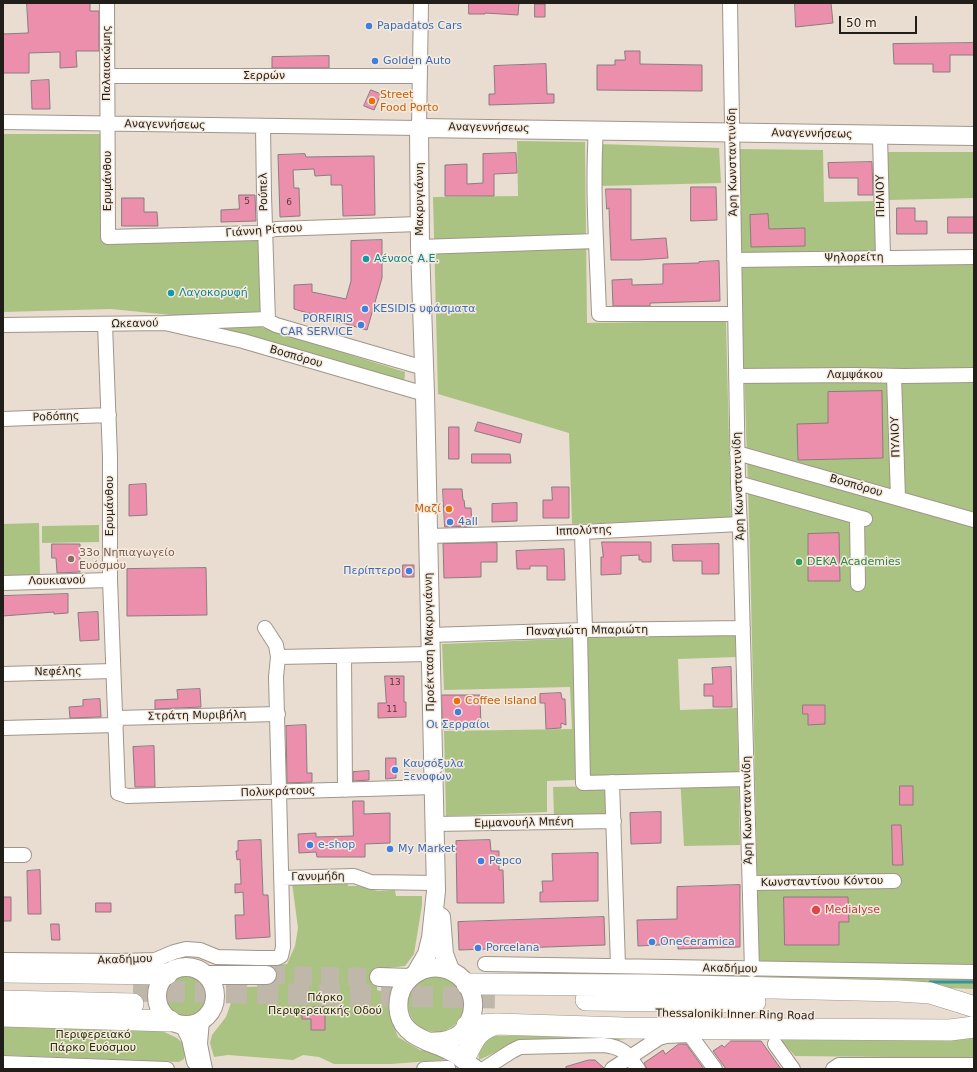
<!DOCTYPE html>
<meta charset="utf-8">
<style>
body{margin:0}
#map{position:relative;width:977px;height:1072px;overflow:hidden;background:#e8ddd0;font-family:"DejaVu Sans",sans-serif}
canvas{display:block}
.frame{position:absolute;inset:0;border:4px solid #211d18;pointer-events:none}
.scale{position:absolute;left:839px;top:16px;width:78px;height:18px;box-sizing:border-box;border:2px solid #211d18;border-top:0;padding-left:5px;font-size:12px;line-height:14px;white-space:nowrap;color:#211d18;-webkit-text-stroke:3px #f6eadd;paint-order:stroke}
</style>
<div id="map">
<canvas width="977" height="1072"></canvas>
<div class="frame"></div>
<div class="scale">50 m</div>
</div>
<script>
const ctx = document.querySelector('canvas').getContext('2d');
ctx.lineJoin = 'round';
function fill(path, color) { ctx.fillStyle = color; ctx.fill(path, 'evenodd'); }
function stroke(path, color, width, dash) { ctx.strokeStyle = color; ctx.lineWidth = width; ctx.lineCap = dash ? 'butt' : 'round'; ctx.setLineDash(dash || []); ctx.stroke(path); }
function drawText(font, color, halo, rows, align = 'center') {
  ctx.font = font + ' "DejaVu Sans",sans-serif'; ctx.lineWidth = 3; ctx.setLineDash([]); ctx.textBaseline = 'middle'; ctx.strokeStyle = halo; ctx.fillStyle = color; for (const [text, x, y, turn = 0] of rows) {
    ctx.save(); ctx.translate(x, y); ctx.rotate((+turn || 0) * Math.PI / 180); ctx.textAlign = isNaN(turn) ? turn : align; if (halo) ctx.strokeText(text, 0, 0); ctx.fillText(text, 0, 0); ctx.restore();
  }
}
const green = new Path2D(`
 M3 134H103L105 242 260 238 261 327 405 372 404 385 171 315 111 309 3 312Z
 M517 141 585 142 587 323 726 321 731 519 572 524 569 433 438 394 433 197 518 196Z
 M600 144 719 148 721 183 600 186Z
 M740 149 823 150 824 202 877 201 879 263 974 262V967L762 962 759 959 750 551 742 305Z
 M887 152H974V198L888 200Z
 M39 523 40 577 3 578V524Z
 M99 525V542L42 543V526Z
 M735 632 736 657 678 659 680 710 737 708 740 845 684 846 680 776 547 781V812L446 816 444 731 572 729 570 687 444 690 442 644 584 638V635Z
 M611 786 613 816H554L553 787Z
 M347 881 348 886H358L378 891 395 890 396 896H422V905L414 954 405 966 379 969 377 990 387 993 392 1022 398 1037 420 1050 442 1055 444 1060 391 1064H334L319 1057 303 1055 293 1060 228 1055 214 1057 210 1043 212 1035 226 1017 233 997 236 993 246 987 275 986V965L287 964 295 946 298 928 292 883Z
 M492 971 974 976V989L577 975Z
 M408 1004a28 28 0 1 1 56 0a28 28 0 1 1-56 0Z
 M166 996a20 20 0 1 1 40 0a20 20 0 1 1-40 0Z
 M3 1022 158 1029 177 1038 187 1047 184 1059 179 1062 3 1055Z
 M774 1033 974 1035V1058L795 1056Z
 M645 1034V1037L609 1041 517 1042 479 1060 478 1049 490 1036Z`);
const stream = new Path2D(`
 M930 982H974`);
const building = new Path2D(`
 M27 3H90V11H99V51H76L77 67 60 68V52L29 53V73H3V34L28 33Z
 M469 3H519L518 15 485 13V14H469Z
 M795 3H831L833 23 796 27Z
 M535 4H545V17H535Z
 M974 43V55H950V72H933V64H894L893 44Z
 M625 51H640V64L702 65V91L597 90V65H615V60H625Z
 M329 56V68H272V57Z
 M546 64 547 94H554V103L489 105V94H495L494 66Z
 M49 80 50 109H32L31 81Z
 M371 90 381 94 374 110 364 106Z
 M516 153 517 173 494 174V196H445V165L467 164V184L483 183V154Z
 M305 154 306 157 374 156 375 215 343 216 342 185H331V175L315 176 314 169 293 170 294 188H299L300 216 280 217 278 155Z
 M872 162 873 195H858V178H829L828 163Z
 M691 187H716L717 220 691 221Z
 M606 189H631V240L666 238 668 258 639 260H611L609 208 607 209Z
 M239 195H255L256 221 221 222V210L239 209Z
 M122 198H144V212H157L158 226H122Z
 M897 208H915V221H927V234H897Z
 M768 214 769 229 805 228V246L751 247 750 215Z
 M948 217H974V233H948Z
 M382 240V278L367 330 294 309V285L312 284V292L346 299 351 281V241Z
 M719 261 720 301 650 303V306H613L612 280 632 279V285L663 284V264L699 263V262Z
 M882 391 883 458 798 460 797 424 828 423V392Z
 M478 422 522 434 520 443 475 431Z
 M449 427H459V459H449Z
 M472 454H510L511 463H472Z
 M146 484 147 515 129 516V485Z
 M552 487H569V518H543V500H552Z
 M443 489H462L463 500H464L465 508H471L472 526 445 527Z
 M517 503V521L492 522V504Z
 M839 533 840 581H808V534Z
 M602 542H651V562H642V560H639V555L621 556V574L601 575V557H603Z
 M497 543V562H481V577L444 578 443 544Z
 M52 544H80V572L57 573 56 558H52Z
 M719 544V574H702V561H673L672 545Z
 M564 549 565 580H547V566H530V569H517L516 551Z
 M403 565H414V577H403Z
 M206 568 207 615 127 616V569Z
 M68 594V613L54 614V612L3 616V596Z
 M98 612 99 640 80 641 78 613Z
 M731 667 732 707H713V696H704V684H713L712 668Z
 M385 676H404V702H406V717L378 718V703H386Z
 M200 689 201 707 155 709V700L178 699 177 690Z
 M561 693 562 699H565L566 725 561 723V728L546 729 545 703H540V694Z
 M442 695H480L481 728 443 729Z
 M100 699 101 717 70 718 69 707 83 706V700Z
 M803 705H825V724L808 725V714H803Z
 M306 725 307 773H312V782L287 783 286 726Z
 M154 746 155 787H135L133 747Z
 M386 758H396V778L386 779Z
 M369 771V780L353 781V772Z
 M900 786H913V805H900Z
 M353 801H364V814L390 813V843L365 844V857H317L316 852 299 853 298 834 316 833V837L353 836Z
 M661 812V843L631 844 630 813Z
 M892 825H901L903 865H893Z
 M261 840 263 895H268L270 937 236 939 235 915H244L243 892 235 893V884H241L240 859 237 860 236 851H238V841Z
 M490 840 491 851H499V870H503L504 903H457L456 841Z
 M598 853V901L540 902V892H543L542 881H553L552 854Z
 M40 870 41 914H28L27 871Z
 M740 885V947L678 949V944L638 946 637 920 677 919V887Z
 M3 897H11V921H3Z
 M784 897H848L849 922H839V945H785Z
 M96 903H111V912H96Z
 M604 917 605 945 459 950 458 922Z
 M51 924H59L60 940H52Z
 M325 1007V1030H311V1019H302V1008Z
 M731 1041H761L781 1069H726L713 1051 722 1045 724 1047Z
 M679 1044H686L704 1069H647L644 1063 663 1050 665 1054Z
 M589 1060H595L604 1068V1069H566V1067Z`);
const majorTunnel = new Path2D(`
 M267 975 379 977`);
const highwayTunnel = new Path2D(`
 M133 991 496 998`);
const minor = new Path2D(`
 M107 3 108 237 258 233 276 229 419 224
 M730 3 738 483 740 529 752 970
 M107 76H420
 M3 122 419 128 421 3
 M263 126 264 195 268 321 276 325 424 368
 M596 129C592 191 597 252 599 314H735
 M880 135 883 258
 M420 247 596 241
 M734 260 974 257
 M165 323 243 341 425 394
 M105 324 110 457V580L118 793 127 796 434 787
 M3 325 165 323 267 319
 M736 376 854 375 904 376 974 375
 M894 376 898 498
 M3 419 109 415
 M737 453 974 520
 M738 483 865 519
 M857 517 858 584
 M582 532 585 630
 M428 536 582 532 740 524
 M3 583 110 580
 M580 631 583 783 747 779
 M430 635 585 630 743 628
 M344 656 345 790
 M278 657 430 654
 M3 674 113 671
 M116 718 278 714
 M3 728 116 725
 M612 782 618 966
 M434 824 614 821
 M3 855H24
 M281 878 354 876 371 882 435 883
 M750 883 894 881
 M3 960 119 961 155 960 174 952 186 949 200 950 217 957 259 958H277L281 956 283 947 276 677 278 657 276 645 265 628
 M485 964 974 972
 M202 1020 200 1044 205 1069
 M182 1025 189 1039 194 1062
 M775 1044 793 1069
 M3 1063 167 1069
 M424 1069 448 1068
 M484 1069 512 1051 520 1047 603 1045C623 1047 627 1053 638 1069
 M612 1069 659 1038 666 1036 690 1035 715 1069
 M833 1069 839 1065H974`);
const major = new Path2D(`
 M441 917 444 954 450 970
 M157 996a29 29 0 1 1 58 0a29 29 0 1 1-58 0Z
 M416 973 427 954 431 938 436 891 425 394 420 247 419 128 974 136
 M207 975H267
 M379 977 410 978
 M428 1042C434 1041 441 1042 447 1040 457 1038 465 1031 469 1022 487 985 442 950 411 977 400 986 397 1000 399 1013 404 1038 431 1041 450 1051 459 1055 467 1063 475 1069`);
const highway = new Path2D(`
 M3 972 167 974
 M467 984 648 985 899 991 930 993 972 1006
 M586 1000 755 1002
 M3 1001 133 1004
 M3 1016 170 1021
 M467 1026 496 1024 623 1028 950 1030 974 1027
 M467 1053C475 1037 478 1030 496 1024`);
const markers = [
 [369,26,4,"#3f7fe0"],
 [375,61,4,"#3f7fe0"],
 [372,101,4,"#e8710a"],
 [366,259,4,"#0f9aa8"],
 [171,293,4,"#0f9aa8"],
 [365,309,4,"#3f7fe0"],
 [361,325,4,"#3f7fe0"],
 [449,509,4,"#e8710a"],
 [450,522,4,"#3f7fe0"],
 [71,559,4,"#8d6e63"],
 [799,562,4,"#2e9e5b"],
 [409,571,4,"#3f7fe0"],
 [457,701,4,"#e8710a"],
 [458,712,4,"#3f7fe0"],
 [395,770,4,"#3f7fe0"],
 [310,845,4,"#3f7fe0"],
 [390,849,4,"#3f7fe0"],
 [481,861,4,"#3f7fe0"],
 [816,910,5,"#e0444e"],
 [652,942,4,"#3f7fe0"],
 [478,948,4,"#3f7fe0"]
];
const numberNames = [
 ["5",247,202],
 ["6",289,203],
 ["13",395,683],
 ["11",392,710]
];
const shopNames = [
 ["Papadatos Cars",377,26],
 ["Golden Auto",383,61],
 ["KESIDIS υφάσματα",373,309],
 ["PORFIRIS",353,319,"right"],
 ["CAR SERVICE",353,332,"right"],
 ["4all",458,522],
 ["Περίπτερο",401,571,"right"],
 ["Οι Σερραίοι",458,725,"center"],
 ["Καυσόξυλα",403,764],
 ["Ξενοφών",403,777],
 ["e-shop",318,845],
 ["Μy Μarket",398,849],
 ["Pepco",489,861],
 ["OneCeramica",660,942],
 ["Porcelana",486,948]
];
const streetNames = [
 ["Παλαιοκώμης",107,63,-90],
 ["Σερρών",264,76],
 ["Αναγεννήσεως",165,125,1],
 ["Αναγεννήσεως",489,128,1],
 ["Αναγεννήσεως",812,134,1],
 ["Άρη Κωνσταντινίδη",733,162,-91],
 ["Ερυμάνθου",108,181,-90],
 ["Ρούπελ",264,192,-91],
 ["ΠΗΛΙΟΥ",881,196,-91],
 ["Μακρυγιάννη",420,199,-90],
 ["Γιάννη Ρίτσου",264,231,-4],
 ["Ψηλορείτη",854,258,-1],
 ["Ωκεανού",135,324,-1],
 ["Βοσπόρου",296,357,16],
 ["Λαμψάκου",855,375],
 ["Ροδόπης",56,417,-2],
 ["ΠΥΛΙΟΥ",896,437,-92],
 ["Άρη Κωνσταντινίδη",739,486,-92],
 ["Βοσπόρου",856,486,16],
 ["Ερυμάνθου",110,506,-90],
 ["Ιππολύτης",584,531,-2],
 ["Λουκιανού",57,581,-1],
 ["Παναγιώτη Μπαριώτη",587,631,-1],
 ["Προέκταση Μακρυγιάννη",430,642,-91],
 ["Νεφέλης",58,672,-1],
 ["Στράτη Μυριβήλη",197,716,-1],
 ["Πολυκράτους",278,792,-2],
 ["Άρη Κωνσταντινίδη",748,810,-91],
 ["Εμμανουήλ Μπένη",524,823,-1],
 ["Γανυμήδη",318,877,-1],
 ["Κωνσταντίνου Κόντου",822,882,-1],
 ["Ακαδήμου",125,960,-2],
 ["Ακαδήμου",730,969,1],
 ["Thessaloniki Inner Ring Road",735,1015,1]
];
const foodNames = [
 ["Street",380,95],
 ["Food Porto",380,108],
 ["Μαζί",441,509,"right"],
 ["Coffee Island",465,701]
];
const cultureNames = [
 ["Αέναος Α.Ε.",374,259],
 ["Λαγοκορυφή",179,293]
];
const educationNames = [
 ["33ο Νηπιαγωγείο",79,553],
 ["Ευόσμου",79,566]
];
const leisureNames = [
 ["DEKA Academies",807,562]
];
const healthNames = [
 ["Medialyse",825,910]
];
const parkNames = [
 ["Πάρκο",325,998],
 ["Περιφερειακής Οδού",325,1011],
 ["Περιφερειακό",93,1035],
 ["Πάρκο Ευόσμου",93,1048]
];
fill(green, '#abc382');
stroke(stream, '#34939e', 3);
fill(building, '#eb8fac');
stroke(building, '#8b7b7f', 1);
stroke(majorTunnel, '#c0b7ab', 18, [18, 9]);
stroke(highwayTunnel, '#c0b7ab', 21, [21, 10]);
stroke(minor, '#a0958a', 16);
stroke(major, '#a0958a', 20);
stroke(highway, '#a0958a', 22);
stroke(minor, '#fff', 14);
stroke(major, '#fff', 18);
stroke(highway, '#fff', 21);
for (const [x, y, r, color] of markers) { const dot = new Path2D(); dot.arc(x, y, r, 0, 2 * Math.PI); ctx.fillStyle = color; ctx.fill(dot); stroke(dot, '#f6eadd', 1.5); }
drawText('9px', '#543a3d', null, numberNames);
drawText('11px', '#366cbe', '#f6eadd', shopNames, 'left');
drawText('11px', '#211d18', '#f6eadd', streetNames);
drawText('11px', '#c56008', '#f6eadd', foodNames, 'left');
drawText('11px', '#0d838f', '#f6eadd', cultureNames, 'left');
drawText('11px', '#785e54', '#f6eadd', educationNames, 'left');
drawText('11px', '#27864d', '#f6eadd', leisureNames, 'left');
drawText('11px', '#be3a42', '#f6eadd', healthNames, 'left');
drawText('11px', '#25300c', '#f6eadd', parkNames);
</script>
